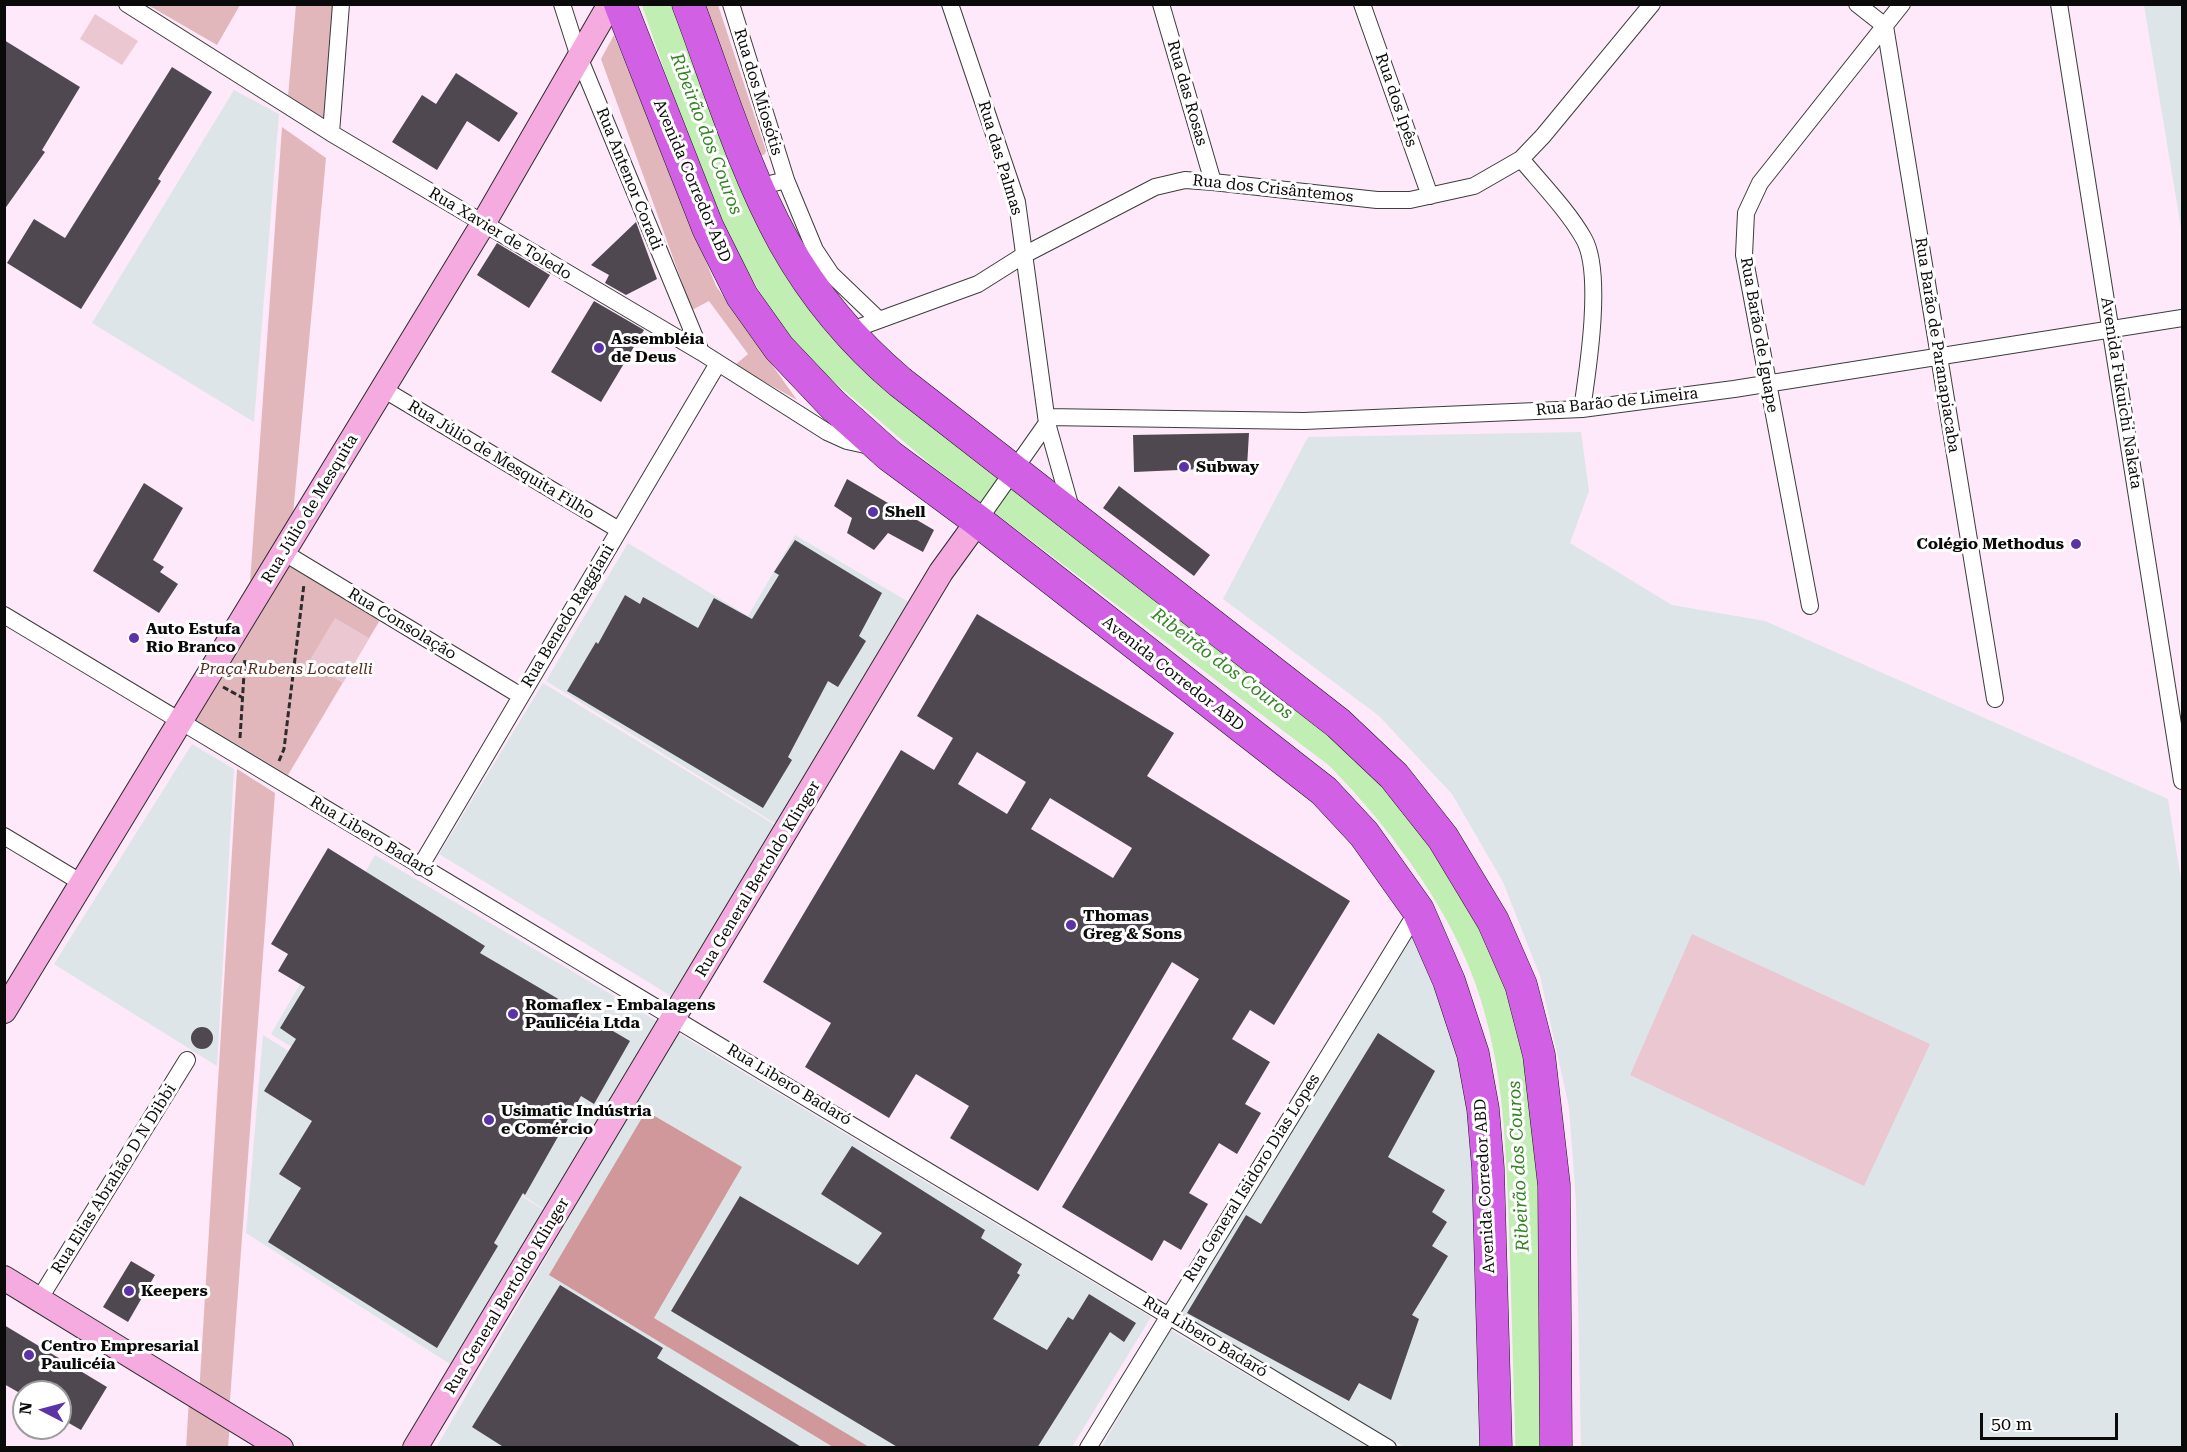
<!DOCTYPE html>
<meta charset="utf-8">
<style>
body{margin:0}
#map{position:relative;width:2187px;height:1452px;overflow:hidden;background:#fde9f9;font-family:"Roboto Serif",serif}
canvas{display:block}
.frame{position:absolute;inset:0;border:6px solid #0a0a0a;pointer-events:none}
.north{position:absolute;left:12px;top:1380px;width:60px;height:60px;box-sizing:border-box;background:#fff;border:2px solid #9d9d9d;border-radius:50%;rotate:276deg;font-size:16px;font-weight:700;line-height:24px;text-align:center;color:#0a0a0a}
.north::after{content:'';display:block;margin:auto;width:21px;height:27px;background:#5c32a9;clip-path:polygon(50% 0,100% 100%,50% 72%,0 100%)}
.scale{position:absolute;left:1980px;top:1413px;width:138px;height:27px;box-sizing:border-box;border:3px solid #0a0a0a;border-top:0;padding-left:8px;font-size:18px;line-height:21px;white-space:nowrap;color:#0a0a0a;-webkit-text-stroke:4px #fff;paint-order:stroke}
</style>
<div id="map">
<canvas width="2187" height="1452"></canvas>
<div class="frame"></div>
<div class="north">N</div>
<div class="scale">50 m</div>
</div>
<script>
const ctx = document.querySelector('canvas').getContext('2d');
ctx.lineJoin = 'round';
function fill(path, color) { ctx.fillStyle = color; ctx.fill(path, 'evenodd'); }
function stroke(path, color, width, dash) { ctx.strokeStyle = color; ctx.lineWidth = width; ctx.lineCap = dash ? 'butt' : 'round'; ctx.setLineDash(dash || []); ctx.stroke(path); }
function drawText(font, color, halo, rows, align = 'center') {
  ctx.font = font + ' "Roboto Serif",serif'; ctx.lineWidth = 6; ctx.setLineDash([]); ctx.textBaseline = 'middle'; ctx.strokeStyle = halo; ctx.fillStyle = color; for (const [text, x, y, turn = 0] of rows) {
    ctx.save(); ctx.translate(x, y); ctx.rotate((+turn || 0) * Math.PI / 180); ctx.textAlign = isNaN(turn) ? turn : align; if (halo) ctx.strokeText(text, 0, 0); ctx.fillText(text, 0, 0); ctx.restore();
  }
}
const industrial = new Path2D(`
 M2144 5H2182V234Z
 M234 90 279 114 254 422 92 323Z
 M1581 432 1589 491 1570 543 1672 605 1765 621 2168 799 2182 886V1447H1581L1576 1202 1569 1107 1540 976 1503 882 1452 794 1379 716 1223 599 1308 437Z
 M795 535 912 604 776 824 546 681 628 543 748 616Z
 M543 683 775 825 671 996 439 854Z
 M192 744 234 769 217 1066 54 964Z
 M375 855 660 1023 547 1211 271 1034Z
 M1414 934 1443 998 1469 1083 1486 1447H1404L1179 1313Z
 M676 1032 1151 1317 1072 1447 436 1448Z
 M263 1035 547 1212 453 1366 246 1233Z
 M1169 1329 1370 1447 1101 1448Z`);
const green = new Path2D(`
 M148 5H240L217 45Z
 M296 5H339L331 122 288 97Z
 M696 5H718L766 151 764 155 758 156Z
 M614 35 716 286 797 400 735 365 748 354 709 301 692 310 601 59Z
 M282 127 326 158 293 514 250 583Z
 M285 563 380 620 288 775 193 718Z
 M237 769 275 793 229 1413 199 1395Z
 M189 1399 230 1423 228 1447 186 1448Z`);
const forest = new Path2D(`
 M646 1111 742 1167 654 1318 869 1447H833L549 1275Z`);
const pitch = new Path2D(`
 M95 14 138 41 122 65 80 39Z
 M335 618 369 638 343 683 308 663Z
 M1692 934 1930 1044 1864 1186 1630 1075Z`);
const river = new Path2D(`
 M659 4 714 164 739 223 793 316 814 343 939 450 1340 753C1397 811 1456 889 1486 965 1521 1053 1523 1150 1526 1243 1528 1311 1530 1379 1532 1448`);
const building = new Path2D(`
 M4 40 80 87 42 150 45 152 4 210Z
 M172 67 212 92 158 179 161 181 81 309 7 263 34 219 65 238Z
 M456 73 518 113 499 142 467 121 437 170 392 142 422 95 436 104Z
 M636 222 657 279 626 295 605 283 609 275 591 265Z
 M497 243 550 275 529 308 477 275Z
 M594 301 644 330 601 402 551 372Z
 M1249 433 1247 467 1134 472 1133 435Z
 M847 479 934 530 923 552 888 533 874 550 847 533 852 518 834 506Z
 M144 483 183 508 153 560 164 567 160 572 178 584 159 613 93 571Z
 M1119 486 1210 555 1194 576 1103 508Z
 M795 540 882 593 859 636 866 641 838 687 828 681 788 757 792 760 763 808 567 691 596 642 598 644 625 595 640 604 643 597 698 628 714 598 752 619 779 575 774 572Z
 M977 614 1174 733 1147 776 1350 901 1274 1025 1250 1010 1232 1039 1270 1062 1245 1104 1261 1113 1237 1154 1219 1143 1189 1193 1208 1204 1181 1250 1164 1240 1152 1261 1062 1207 1199 979 1172 962 1038 1191 950 1138 969 1106 916 1074 889 1118 805 1067 831 1023 763 982 901 750 934 770 953 738 917 716ZM977 752 1026 782 1007 814 958 784ZM1050 798 1132 848 1113 878 1031 829Z
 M328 848 485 946 480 953 630 1041 594 1104 581 1096 525 1195 523 1193 494 1243 498 1246 437 1348 268 1242 301 1188 279 1174 312 1121 264 1091 296 1039 280 1028 305 987 278 971 288 954 271 944Z
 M191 1038a11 11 0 1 1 22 0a11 11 0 1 1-22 0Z
 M1378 1033 1435 1071 1388 1157 1445 1190 1432 1212 1447 1222 1432 1246 1448 1256 1412 1315 1419 1319 1391 1400 1359 1383 1349 1401 1187 1313 1246 1215 1261 1224Z
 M852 1146 985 1230 981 1238 1022 1264 1017 1273 1020 1275 993 1319 1047 1350 1068 1317 1073 1320 1089 1294 1136 1323 1124 1342 1110 1332 1037 1448H899L671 1311 740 1196 858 1265 882 1233 821 1194Z
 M131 1261 155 1275 128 1322 103 1307Z
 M560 1285 663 1348 657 1358 803 1448H505L472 1427Z
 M4 1325 107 1387 81 1430 60 1418V1392H18L4 1384Z`);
const path = new Path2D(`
 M223 687 243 698
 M240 738 245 658
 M279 761 284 749 304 584`);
const street = new Path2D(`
 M127 4 331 133 701 352 827 432 847 441 870 446
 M562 4 579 57 701 352
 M731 4 786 180 758 187
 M950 4 1017 202 1047 423 1072 512
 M1161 4 1213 182
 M1362 4 1430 196
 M1857 4 1885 26 1995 699
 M2059 4 2182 781
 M331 133 341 4
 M1521 159C1541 183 1569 212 1584 239 1603 273 1588 369 1582 409
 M786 180 815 250 831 274 879 320
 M849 331 978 284 1024 255 1155 187 1185 180 1213 182 1377 200H1410L1474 186 1521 159 1543 136 1652 4
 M383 389 619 530
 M1046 417 1304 421 1582 409 1734 389 2182 318
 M978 521 1047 423
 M283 552 521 696
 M1810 606 1744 255 1746 213 1760 183 1902 4
 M4 615 1388 1448
 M4 836 82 883
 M420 867 717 365
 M40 1298 187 1060
 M1088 1448 1418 910`);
const secondary = new Path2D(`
 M4 1011 483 224 610 4
 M4 1278 281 1448
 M415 1448 941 572 978 521`);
const highway = new Path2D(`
 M620 4 708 228 742 296 779 348 833 405 890 456 978 521 1324 791 1364 834 1418 910 1449 981 1473 1054 1483 1109 1488 1168 1496 1448
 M688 4C718 83 743 168 784 242 813 294 854 343 900 382L1338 723 1394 776 1443 838 1493 921 1521 985 1539 1055 1554 1185 1556 1448`);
const markers = [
 [599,348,6,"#5c32a9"],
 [1184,467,6,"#5c32a9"],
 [873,512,6,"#5c32a9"],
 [2076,544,6,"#5c32a9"],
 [134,638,6,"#5c32a9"],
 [1071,925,6,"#5c32a9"],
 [513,1014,6,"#5c32a9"],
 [489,1120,6,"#5c32a9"],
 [129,1291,6,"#5c32a9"],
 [29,1355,6,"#5c32a9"]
];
const streetNames = [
 ["Rua dos Miosótis",758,92,73],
 ["Rua das Rosas",1187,93,74],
 ["Rua dos Ipês",1396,100,71],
 ["Rua das Palmas",1000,158,73],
 ["Rua Antenor Coradi",629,179,68],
 ["Avenida Corredor ABD",692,181,67],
 ["Rua dos Crisântemos",1273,189,6],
 ["Rua Xavier de Toledo",500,234,31],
 ["Rua Barão de Iguape",1759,335,80],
 ["Rua Barão de Paranapiacaba",1937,345,81],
 ["Avenida Fukuichi Nakata",2121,393,81],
 ["Rua Barão de Limeira",1617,402,-6],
 ["Rua Júlio de Mesquita Filho",501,460,31],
 ["Rua Júlio de Mesquita",310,509,-59],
 ["Rua Benedo Raggiani",568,616,-59],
 ["Rua Consolação",402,624,31],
 ["Avenida Corredor ABD",1173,674,38],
 ["Rua Libero Badaró",372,837,31],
 ["Rua General Bertoldo Klinger",758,879,-59],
 ["Rua Libero Badaró",789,1085,31],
 ["Rua General Isidoro Dias Lopes",1252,1178,-58],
 ["Rua Elias Abrahão D N Dibbi",114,1179,-58],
 ["Avenida Corredor ABD",1485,1186,-93],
 ["Rua General Bertoldo Klinger",507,1296,-59],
 ["Rua Libero Badaró",1205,1337,31]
];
const poiNames = [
 ["Assembléia",611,339],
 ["de Deus",611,357],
 ["Subway",1196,467],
 ["Shell",885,512],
 ["Colégio Methodus",2064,544,"right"],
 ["Auto Estufa",146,629],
 ["Rio Branco",146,647],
 ["Thomas",1083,916],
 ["Greg & Sons",1083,934],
 ["Romaflex - Embalagens",525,1005],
 ["Paulicéia Ltda",525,1023],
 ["Usimatic Indústria",501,1111],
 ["e Comércio",501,1129],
 ["Keepers",141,1291],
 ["Centro Empresarial",41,1346],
 ["Paulicéia",41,1364]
];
const parkNames = [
 ["Praça Rubens Locatelli",286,669]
];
const waterNames = [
 ["Ribeirão dos Couros",706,134,69],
 ["Ribeirão dos Couros",1222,664,37],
 ["Ribeirão dos Couros",1519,1166,-93]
];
fill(industrial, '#dee5e8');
fill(green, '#e2b7bc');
fill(forest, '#d1989b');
fill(pitch, '#ebc8d1');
stroke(river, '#c1eeb3', 33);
fill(building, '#4f4851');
stroke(street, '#3d3d3d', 18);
stroke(secondary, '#2c2c2c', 26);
stroke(highway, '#1b1b1b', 33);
stroke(path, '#2c2c2c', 3, [6, 3]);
stroke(street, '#fff', 16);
stroke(secondary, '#f6abe0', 24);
stroke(highway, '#d160e4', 32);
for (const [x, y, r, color] of markers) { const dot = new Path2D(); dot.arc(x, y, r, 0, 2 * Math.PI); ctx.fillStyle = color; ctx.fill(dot); stroke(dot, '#fff', 2); }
drawText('16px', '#0a0a0a', '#fff', streetNames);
drawText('bold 16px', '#0a0a0a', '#fff', poiNames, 'left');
drawText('italic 16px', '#592d22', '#fff', parkNames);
drawText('italic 18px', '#318621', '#fff', waterNames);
</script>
